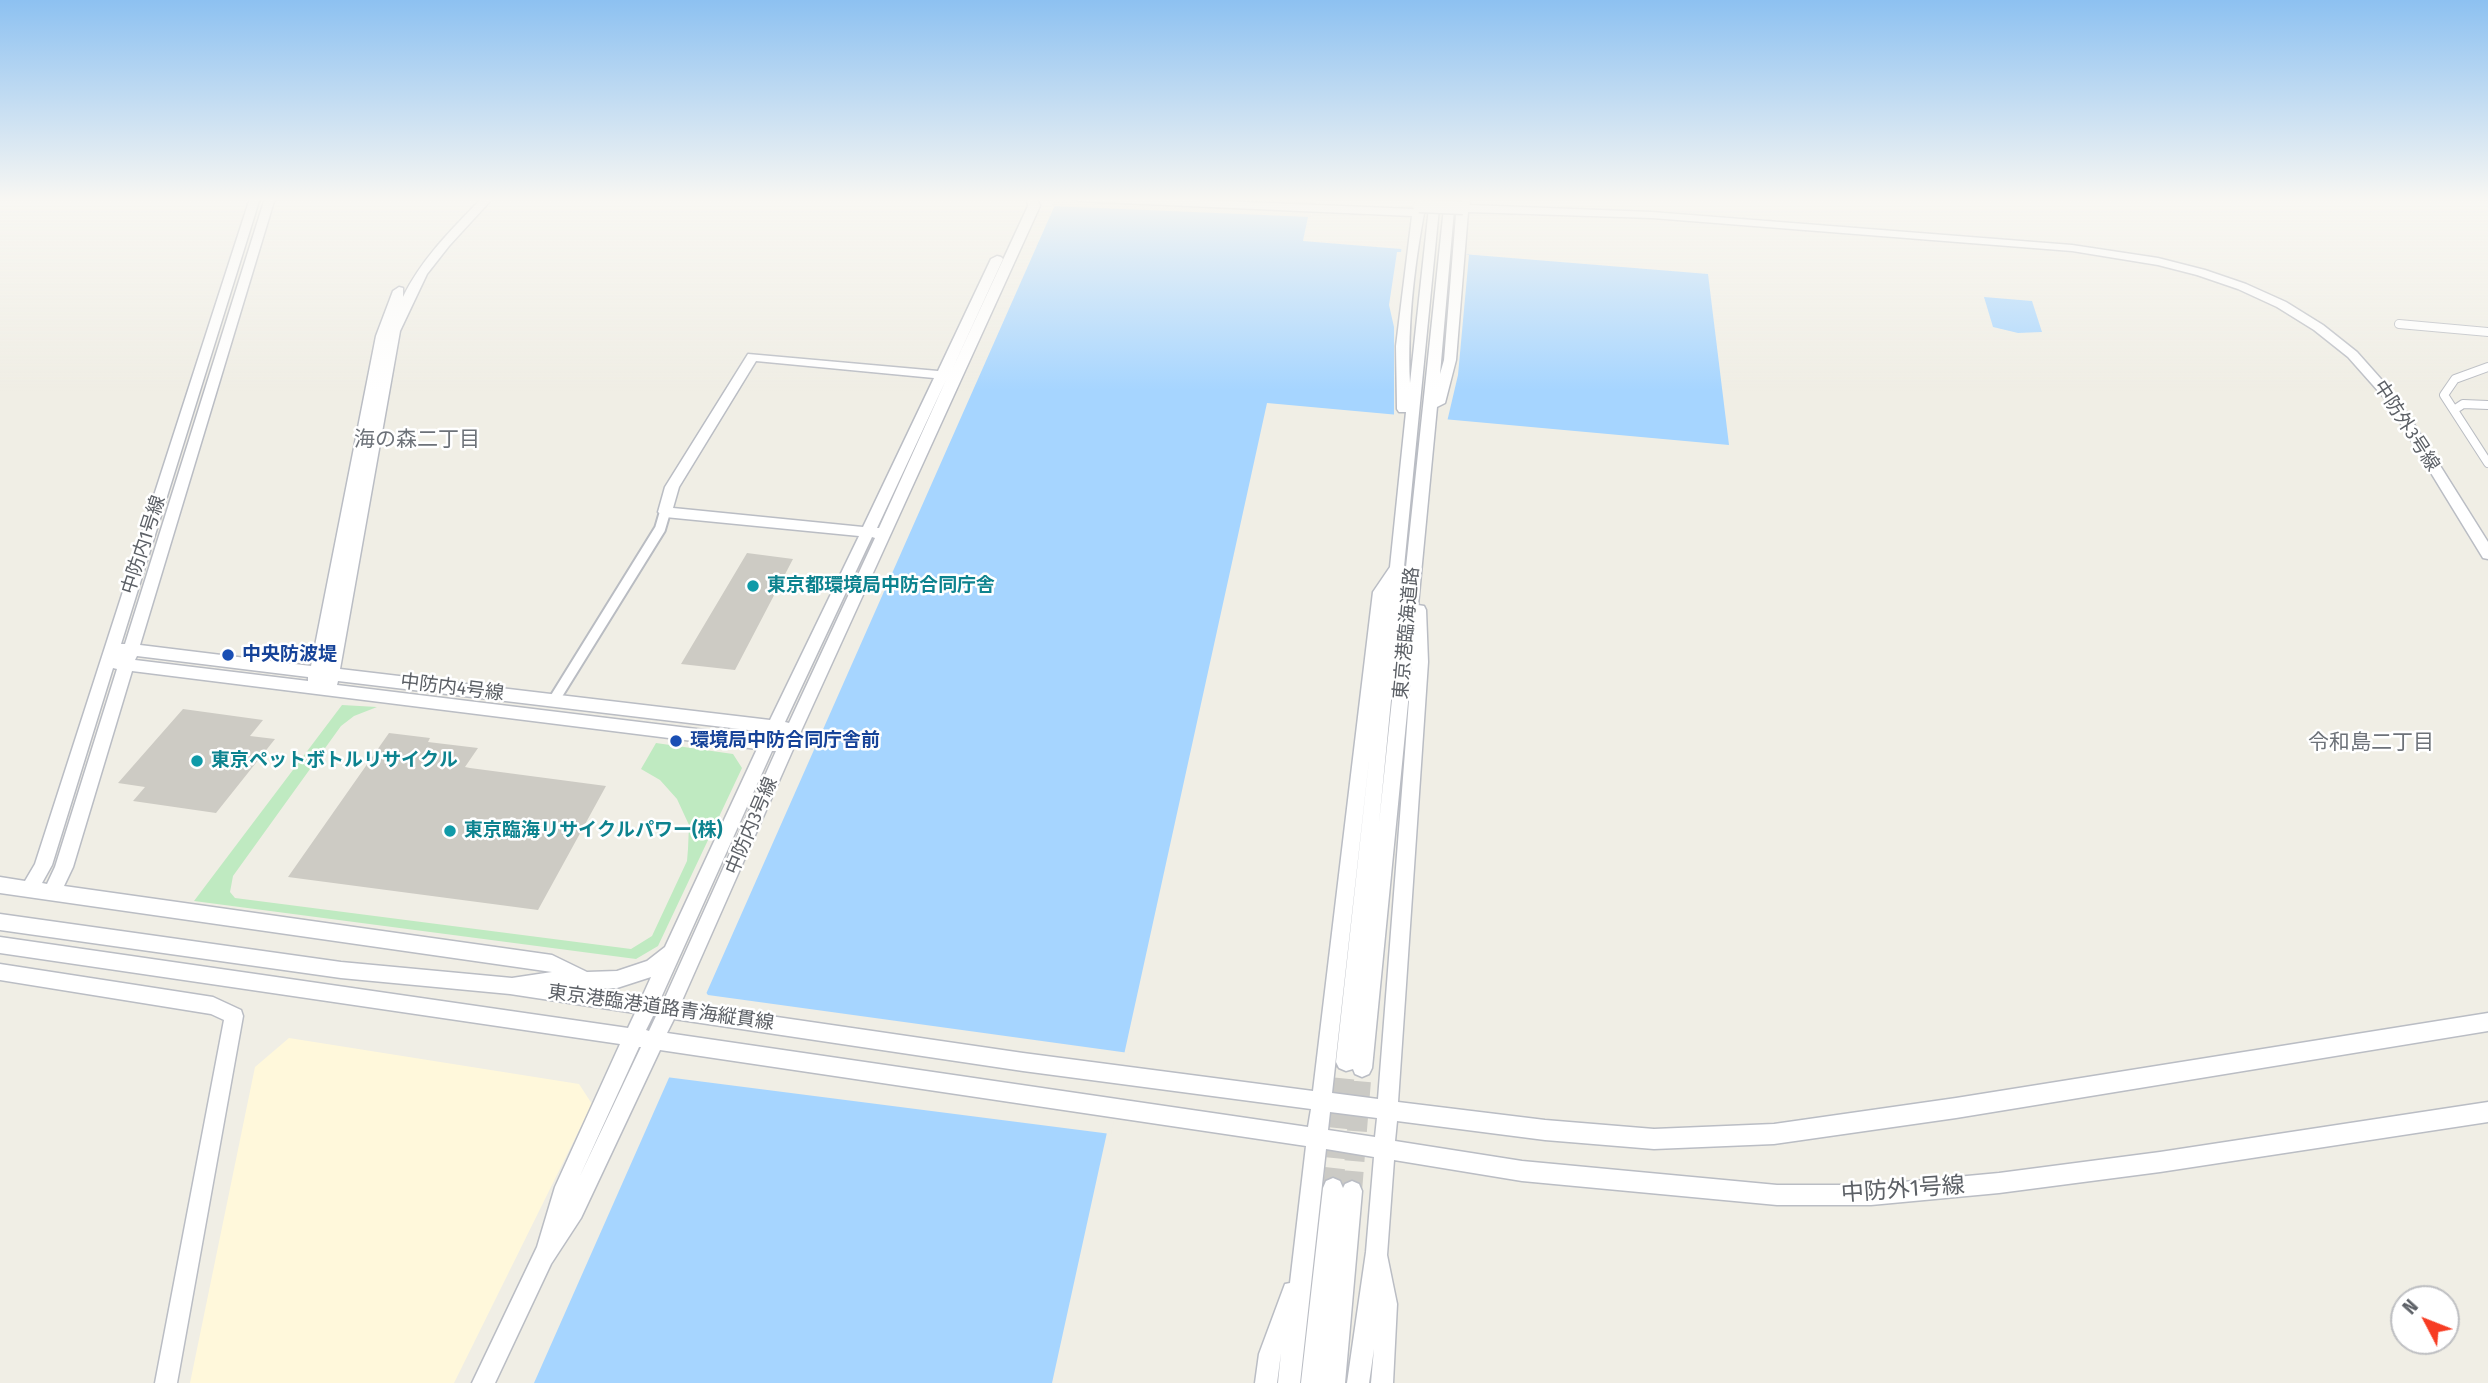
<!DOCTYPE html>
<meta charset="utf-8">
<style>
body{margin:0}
#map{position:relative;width:2488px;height:1383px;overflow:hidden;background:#f0eee5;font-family:"Fira Sans Condensed",sans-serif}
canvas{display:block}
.north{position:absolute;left:2390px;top:1285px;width:70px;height:70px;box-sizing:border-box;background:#fff;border:2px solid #bebfc2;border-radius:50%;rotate:312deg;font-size:19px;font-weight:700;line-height:28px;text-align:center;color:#5c6066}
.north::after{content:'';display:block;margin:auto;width:24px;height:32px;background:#f73c23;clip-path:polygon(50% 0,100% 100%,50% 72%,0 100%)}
</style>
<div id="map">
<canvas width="2488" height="1383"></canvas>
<div class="north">N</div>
</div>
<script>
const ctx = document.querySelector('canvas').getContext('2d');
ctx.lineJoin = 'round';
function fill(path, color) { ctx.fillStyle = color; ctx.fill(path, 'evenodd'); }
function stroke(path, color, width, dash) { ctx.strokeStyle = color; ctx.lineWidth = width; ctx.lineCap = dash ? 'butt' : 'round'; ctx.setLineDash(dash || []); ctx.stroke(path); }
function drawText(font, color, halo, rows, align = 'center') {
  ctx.font = font + ' "Fira Sans Condensed","Noto Sans JP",sans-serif'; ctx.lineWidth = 5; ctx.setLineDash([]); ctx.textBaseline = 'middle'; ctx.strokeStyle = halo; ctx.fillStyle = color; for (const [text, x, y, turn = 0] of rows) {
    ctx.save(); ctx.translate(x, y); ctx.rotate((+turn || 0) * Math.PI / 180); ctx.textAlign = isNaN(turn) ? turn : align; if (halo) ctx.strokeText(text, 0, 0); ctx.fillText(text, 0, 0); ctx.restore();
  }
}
const commercial = new Path2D(`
 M289 1038 579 1084 592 1104 454 1383H190L255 1067Z`);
const green = new Path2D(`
 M342 705 377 707 354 716 341 726 233 876 230 892 235 898 631 949 652 936 687 861 688 849 689 825 677 799 660 780 641 769 656 743 733 754 742 768 658 946 636 959 194 901Z`);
const water = new Path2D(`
 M1058 198H1312L1303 241 1708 274 1729 445 1267 403 1052 1383H534Z
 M1984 297 2032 301 2042 332 2018 333 1993 327Z`);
const pier = new Path2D(`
 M1055 198H1315L1311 217 1051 206Z
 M1402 245 1464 249V254L1469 255 1458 375 1447 422 1394 417V327L1389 305 1397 252H1401Z
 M704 990 708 995 1129 1053 1111 1134 666 1077Z`);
const building = new Path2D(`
 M747 553 793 559 735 670 681 664Z
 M183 709 263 720 250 736 275 739 216 813 133 801 145 787 118 783Z
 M389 733 430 738 428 742 478 748 465 767 470 768 606 786 538 910 288 877Z`);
const secondaryTunnel = new Path2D(`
 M1333 1188 1346 1062
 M1352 1191 1362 1068`);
const streetFar1 = new Path2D(`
 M2399 324 2488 332
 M2488 367 2455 379 2444 395 2488 463
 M2454 410 2463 404 2488 405`);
const street = new Path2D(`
 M554 700 660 529 665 512`);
const secondary = new Path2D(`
 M250 198H260L121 644H125L265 198H275L140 645 311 666 376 336 393 291 399 287 403 288V297C422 258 453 228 482 198H493L449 246 427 274 400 331 340 669 770 720 859 536 665 517 658 512 665 487 748 354 938 371 991 259 997 256 1001 257 1003 259 951 372 1028 206 1027 198H1037L1040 206 802 729 681 1003 1023 1053 1313 1091 1373 592 1390 567 1406 412H1399L1397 409 1396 346 1412 216 1078 201 1073 198H1147L1414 209 1417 198H1427C1415 258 1407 322 1410 383L1430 198H1440L1379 823 1445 198H1455L1440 374 1444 360 1456 215 1461 198H1469L1470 205 1652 212 2072 245 2158 258 2205 270 2246 284 2286 302 2323 325 2357 352 2397 397 2488 542V559L2483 558 2387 401 2348 357 2314 330 2277 307 2238 289 2197 275 2158 265 2072 251 1652 218 1468 212 1456 360 1445 403 1437 407 1418 605 1424 606 1426 610 1428 662 1398 1102 1545 1120 1654 1129 1774 1124 1956 1098 2488 1013V1031L1956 1118 1774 1144 1654 1149 1545 1140 1397 1121 1395 1141 1522 1161 1777 1185H1871L1999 1173 2160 1152 2488 1102V1122L2160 1172 1999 1193 1871 1205H1777L1522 1181 1394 1160 1387 1255 1397 1304 1393 1383H1371L1374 1349 1369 1383H1347L1366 1252 1374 1157 1326 1149 1300 1383H1278L1281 1353 1277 1383H1255L1259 1354 1285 1284 1290 1283 1306 1146 660 1050 581 1218 551 1264 495 1383H472L537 1247 555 1187 620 1044 0 953V937L628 1028 635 1013 510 994 341 978 0 930V914L341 962 512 978 552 972 0 893V877L25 881 35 864ZM756 361 934 378 863 527 673 508 679 487ZM946 380 879 528H877ZM872 537 875 538 789 723 785 722ZM137 656 308 677V681L135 660ZM1412 662 1378 1099 1332 1093 1370 751 1336 1062 1339 1068 1346 1071 1353 1069 1355 1074 1362 1077 1369 1074 1372 1068ZM113 668 117 669 55 867 47 884 42 883 52 865ZM132 671 757 749 665 947 647 961 617 971 587 972 552 955 64 886 73 867ZM338 681 765 732 762 737 337 685ZM780 734H784L781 740 778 739ZM772 751H776L664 1000H660ZM651 977 642 997 587 989 617 988ZM653 1016H656L649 1031 646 1030ZM674 1019 1023 1071 1311 1109 1308 1127 667 1033ZM639 1047H641L579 1178ZM1330 1112 1377 1118 1375 1137 1328 1130Z
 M0 964 213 997 241 1010 243 1016 177 1383H155L224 1020 211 1014 0 980Z
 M1333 1178 1340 1181 1343 1188 1345 1184 1352 1181 1359 1184 1362 1191 1345 1383H1301L1323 1188 1326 1181Z`);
const secondaryBridge = new Path2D(`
 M1419 206 1463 208`);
const markers = [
 [753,586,7,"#0f9aa8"],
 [228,655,7,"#1a4fb4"],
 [676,741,7,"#1a4fb4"],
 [197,761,7,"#0f9aa8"],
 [450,831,7,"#0f9aa8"]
];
const streetNames = [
 ["中防外3号線",2406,426,57],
 ["中防内1号線",144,545,-72],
 ["東京港臨海道路",1407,633,-85],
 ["中防内4号線",452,688,7],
 ["中防内3号線",752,826,-67],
 ["東京港臨港道路青海縦貫線",661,1008,8]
];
const cultureNames = [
 ["東京都環境局中防合同庁舎",767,586],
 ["東京ペットボトルリサイクル",211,761],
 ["東京臨海リサイクルパワー(株)",464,831]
];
const transitNames = [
 ["中央防波堤",242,655],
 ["環境局中防合同庁舎前",690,741]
];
const neighbourhoodNames = [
 ["海の森二丁目",417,440],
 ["令和島二丁目",2371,743]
];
const nearStreetnames = [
 ["中防外1号線",1903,1190,-4]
];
fill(commercial, '#fff8db');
fill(green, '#bfeac1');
fill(water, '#a6d5ff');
fill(pier, '#f0eee5');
fill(building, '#cdcbc4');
stroke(secondaryTunnel, '#cbcac5', 20, [20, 10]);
stroke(streetFar1, '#b9bcc2', 10);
stroke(street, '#b9bcc2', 14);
stroke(secondary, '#babdc4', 3);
stroke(streetFar1, '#fff', 8);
stroke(street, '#fff', 10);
fill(secondary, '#fff');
stroke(secondaryBridge, '#babdc4', 15, []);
stroke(secondaryBridge, '#fff', 12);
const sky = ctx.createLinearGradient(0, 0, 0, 391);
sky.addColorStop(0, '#8dc1f1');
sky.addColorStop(0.51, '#f8f7f3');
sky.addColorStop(1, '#f8f7f300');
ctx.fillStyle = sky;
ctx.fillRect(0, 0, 2488, 391);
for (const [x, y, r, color] of markers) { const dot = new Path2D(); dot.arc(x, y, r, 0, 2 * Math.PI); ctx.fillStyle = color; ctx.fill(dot); stroke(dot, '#fff', 2.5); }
drawText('19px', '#5c6066', '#fff', streetNames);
drawText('bold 19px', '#0d838f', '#fff', cultureNames, 'left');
drawText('bold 19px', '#164399', '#fff', transitNames, 'left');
drawText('21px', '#6d7279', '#fff', neighbourhoodNames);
drawText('23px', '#5c6066', '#fff', nearStreetnames);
</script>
